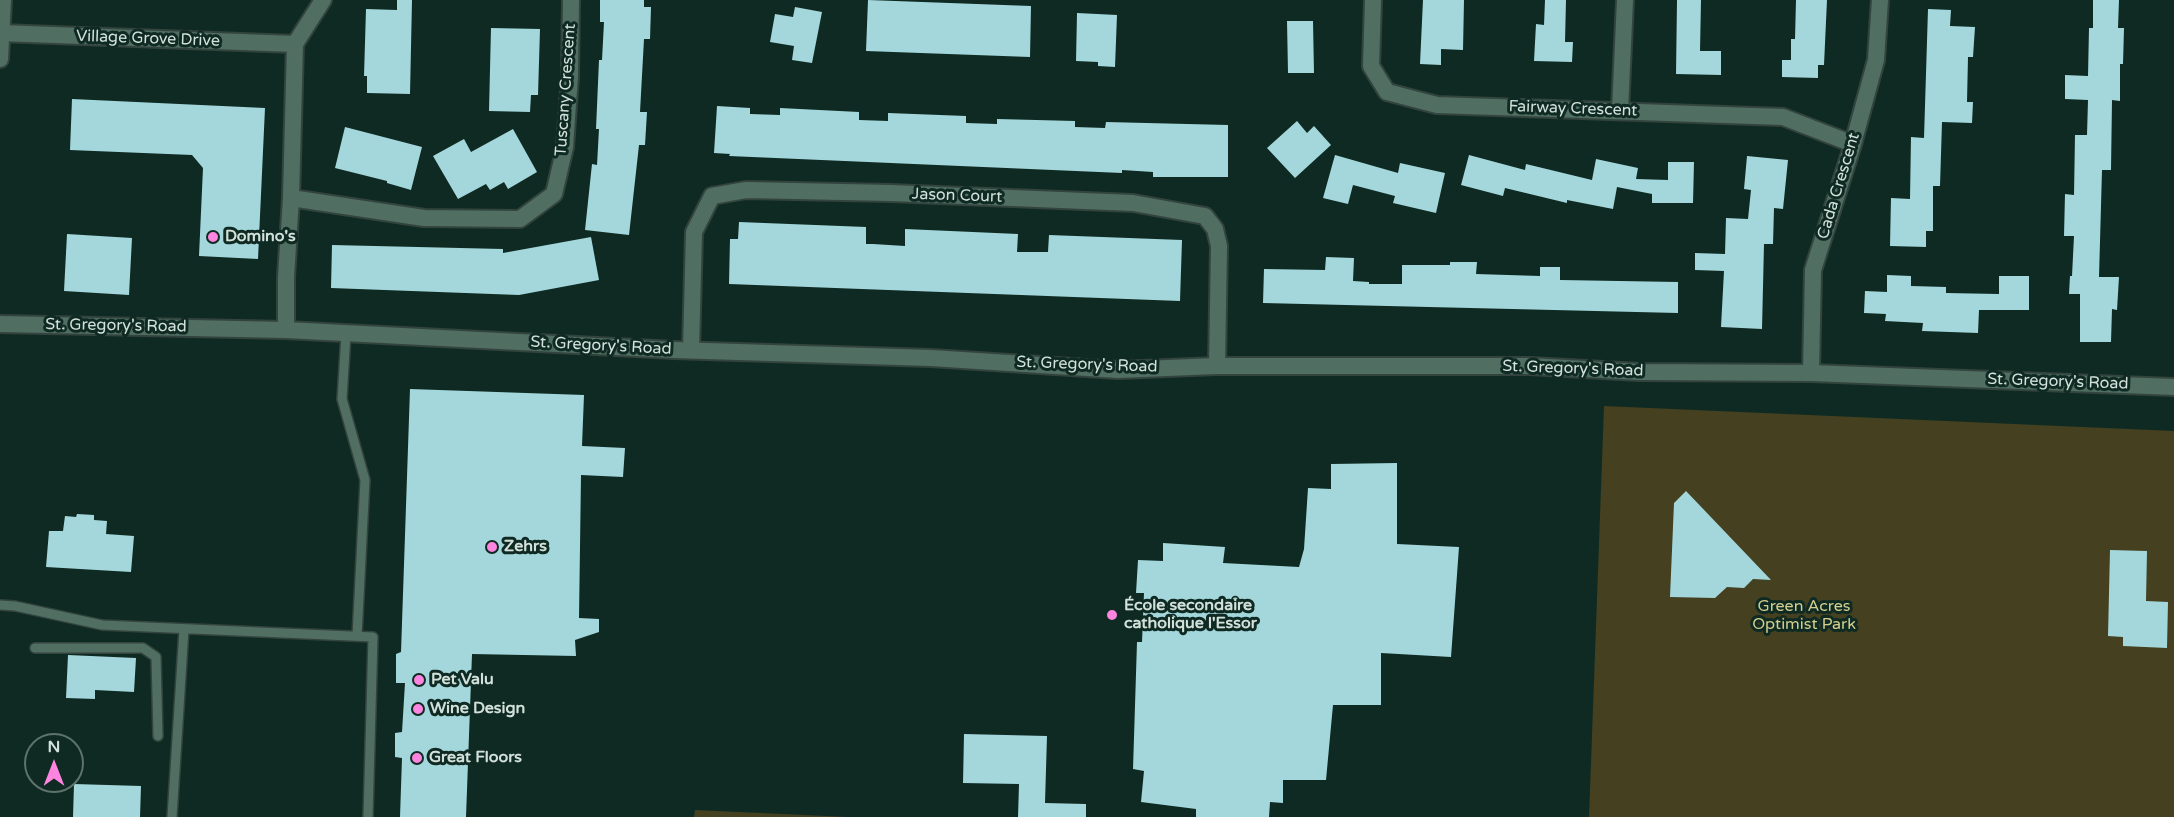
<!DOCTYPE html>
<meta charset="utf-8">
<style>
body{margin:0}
#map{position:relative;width:2174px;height:817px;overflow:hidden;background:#0f2a22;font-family:"Varela Round",sans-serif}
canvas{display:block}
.north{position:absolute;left:24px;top:733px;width:60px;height:60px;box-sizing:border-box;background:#0f2a22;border:2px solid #5d736c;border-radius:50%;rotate:0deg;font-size:16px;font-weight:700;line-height:24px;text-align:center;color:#d2e1db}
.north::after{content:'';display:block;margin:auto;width:21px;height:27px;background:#fe85df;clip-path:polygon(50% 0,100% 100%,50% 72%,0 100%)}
</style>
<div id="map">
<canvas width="2174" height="817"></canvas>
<div class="north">N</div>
</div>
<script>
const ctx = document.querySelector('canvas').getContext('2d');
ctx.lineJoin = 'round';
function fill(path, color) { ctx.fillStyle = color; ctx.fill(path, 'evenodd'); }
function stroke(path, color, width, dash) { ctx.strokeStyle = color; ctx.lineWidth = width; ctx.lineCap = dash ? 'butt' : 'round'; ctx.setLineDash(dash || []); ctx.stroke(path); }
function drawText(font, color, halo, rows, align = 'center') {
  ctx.font = font + ' "Varela Round",sans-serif'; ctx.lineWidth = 6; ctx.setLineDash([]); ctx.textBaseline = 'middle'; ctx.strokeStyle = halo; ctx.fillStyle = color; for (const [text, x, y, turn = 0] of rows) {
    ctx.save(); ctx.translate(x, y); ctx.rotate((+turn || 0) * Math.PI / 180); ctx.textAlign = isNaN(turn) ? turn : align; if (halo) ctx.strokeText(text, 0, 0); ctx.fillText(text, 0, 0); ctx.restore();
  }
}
const green = new Path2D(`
 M1604 406 2174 431V817H1589Z
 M695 810 848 817H694Z`);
const building = new Path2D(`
 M397 0H412L410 94 367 93V76H364L366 9 397 10Z
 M600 0H644V7H651L650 39H644L640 112H647L645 145H639L629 235 585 230 592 164 597 165 599 129H596L599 60H602L604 22H600Z
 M868 0 1031 6 1030 57 866 51Z
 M1423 0H1464L1463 50 1441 49V65L1420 64Z
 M1545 0H1566L1565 42H1573L1572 62 1534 61 1536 24 1544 25Z
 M1677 0H1701L1700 51H1721V75L1676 74Z
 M1796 0H1827L1824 65H1818V78L1782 77V60H1791V39H1795Z
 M2093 0H2119L2118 28H2124L2123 64H2120V101L2112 100 2111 170H2102L2099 277H2119L2117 310 2112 309 2111 342H2080V294H2069L2070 276H2072L2074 236H2064L2065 194 2074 195 2075 135H2087L2088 100 2065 99V75L2088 76 2089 28H2093Z
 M795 7 822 12 812 63 792 60 794 46 770 42 775 14 793 17Z
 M1928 9 1951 10 1950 26 1975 27 1973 57H1968L1967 102H1973L1972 123 1942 122 1940 186H1933V231H1926V247L1890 246 1891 198 1910 199 1911 137 1924 138Z
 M1077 13 1117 15 1115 67 1098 66V62L1076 61Z
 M1287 21H1313L1314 73H1288Z
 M491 28 540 29 538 95H531L530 112 489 111Z
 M72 99 265 108 258 259 199 256 203 168 192 155 70 150Z
 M717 106 750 108V114L780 115V108L859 112V120L888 121V113L966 116V123L997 124V119L1075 121V127L1105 128 1106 122 1228 125V177H1153V172L1122 170V173L729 156 730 154 714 153Z
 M1297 121 1307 133 1314 126 1331 145 1295 178 1267 148Z
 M345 127 422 147 411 190 387 183V181L335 168Z
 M513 129 537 172 508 189 504 182 490 190 486 184 458 199 433 156 464 139 471 152Z
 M1335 155 1398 173 1400 163 1445 173 1436 213 1393 203 1395 196 1353 185 1348 204 1323 198Z
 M1469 155 1525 170 1526 164 1592 180 1596 159 1638 168 1636 179 1668 180V162H1694L1693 203H1652V194L1617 187 1613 209 1567 200V203L1505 188 1503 196 1461 185Z
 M1747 156 1788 160 1783 209 1774 208 1773 244H1764L1762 329 1721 327 1724 271 1695 270V253L1725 254 1726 218 1748 219 1751 190 1744 189Z
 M739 222 866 227V244H873L905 246V229L1018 234 1017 252H1048L1049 235 1182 240 1180 301 729 284 730 239H738Z
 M67 234 132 238 129 295 64 291Z
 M591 237 599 280 519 295 331 288 332 245 503 249V253Z
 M1326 257 1354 258 1353 281 1369 282V284H1402V265H1450V262H1477L1476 274 1540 276V267H1560V280L1678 282V313L1263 303 1264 269 1325 270Z
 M1887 275 1911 276V286L1946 287V293L1999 294V276H2029V310H1979L1978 333 1922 331 1923 323 1885 321 1886 314 1864 313 1865 291 1887 292Z
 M410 389 584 395 582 446 625 448 623 477 581 475 579 618 599 619V632L575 640 576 656 472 654 466 817H400L402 758 395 757V733L402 732 405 683H396V654L401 652Z
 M1397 463V544L1459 547 1451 657 1381 653V705H1333L1326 780H1283V803L1270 802 1269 817H1196V809L1141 802 1144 771 1133 769 1137 642H1142L1144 593H1136L1138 560 1163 561V543L1225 547 1223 563 1299 567 1304 549 1308 488 1331 489V464Z
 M1686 491 1771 580 1753 579 1744 588 1727 587 1715 598 1670 597 1674 503Z
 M77 514 94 515V520L107 521 106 534 134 536 131 572 46 567 49 531H63L65 516 76 517Z
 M2110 550 2147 551 2146 601 2168 602 2167 648 2123 646V637L2108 636Z
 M68 655 136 658 134 692 95 690V699L66 698Z
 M964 734 1047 736 1045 803 1086 804V817H1018L1019 784 963 783Z
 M74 784 141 786 140 817H73Z`);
const service = new Path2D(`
 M346 334 342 399 365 480 357 636
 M0 605 15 606 102 625 373 637 368 817
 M35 648H143L156 657 158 736
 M172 817 184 629`);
const minor = new Path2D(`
 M1373 0 1371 66 1387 92 1437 105 1783 117 1853 144
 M1 33 295 44
 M1620 111 1625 0
 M291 198 424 218 520 219 554 194 565 147 570 76 571 0
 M286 330V277L291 198 295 44 323 0
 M691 350 694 232 712 196 746 190 891 193 1133 203 1205 216 1215 229 1219 246 1217 366
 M1811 373 1813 270 1853 144 1876 60 1880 0`);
const tertiary = new Path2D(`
 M0 324 286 330 674 350 931 358 1118 370 1217 366H1530L1640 372 1811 373 2174 387`);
const secondary = new Path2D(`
 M0 59 3 0`);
const markers = [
 [213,237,6,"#fe85df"],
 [492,547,6,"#fe85df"],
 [1112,615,6,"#fe85df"],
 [419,680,6,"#fe85df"],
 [418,709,6,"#fe85df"],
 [417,758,6,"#fe85df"]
];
const streetNames = [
 ["Village Grove Drive",148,39,2],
 ["Tuscany Crescent",566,90,-86],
 ["Fairway Crescent",1573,109,2],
 ["Cada Crescent",1839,186,-73],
 ["Jason Court",957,196,2],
 ["St. Gregory's Road",116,326,1],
 ["St. Gregory's Road",601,346,3],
 ["St. Gregory's Road",1087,365,2],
 ["St. Gregory's Road",1573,369,2],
 ["St. Gregory's Road",2058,382,2]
];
const poiNames = [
 ["Domino's",225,237],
 ["Zehrs",504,547],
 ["École secondaire",1124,606],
 ["catholique l'Essor",1124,624],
 ["Pet Valu",431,680],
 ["Wine Design",430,709],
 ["Great Floors",429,758]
];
const parkNames = [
 ["Green Acres",1804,607],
 ["Optimist Park",1804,625]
];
fill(green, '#444020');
fill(building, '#a4d7dc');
stroke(service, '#32443d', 12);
stroke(minor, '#32443d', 20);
stroke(tertiary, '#32443d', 20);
stroke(secondary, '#32443d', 20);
stroke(service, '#516e63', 9);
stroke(minor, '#516e63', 16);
stroke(tertiary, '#516e63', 16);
stroke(secondary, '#516e63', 16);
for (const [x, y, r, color] of markers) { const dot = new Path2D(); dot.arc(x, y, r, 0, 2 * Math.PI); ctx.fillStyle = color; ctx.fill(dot); stroke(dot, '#0f2a22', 2); }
drawText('16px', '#d2e1db', '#0f2a22', streetNames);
drawText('bold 16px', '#d2e1db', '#0f2a22', poiNames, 'left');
drawText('16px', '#d4ce8e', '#0f2a22', parkNames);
</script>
